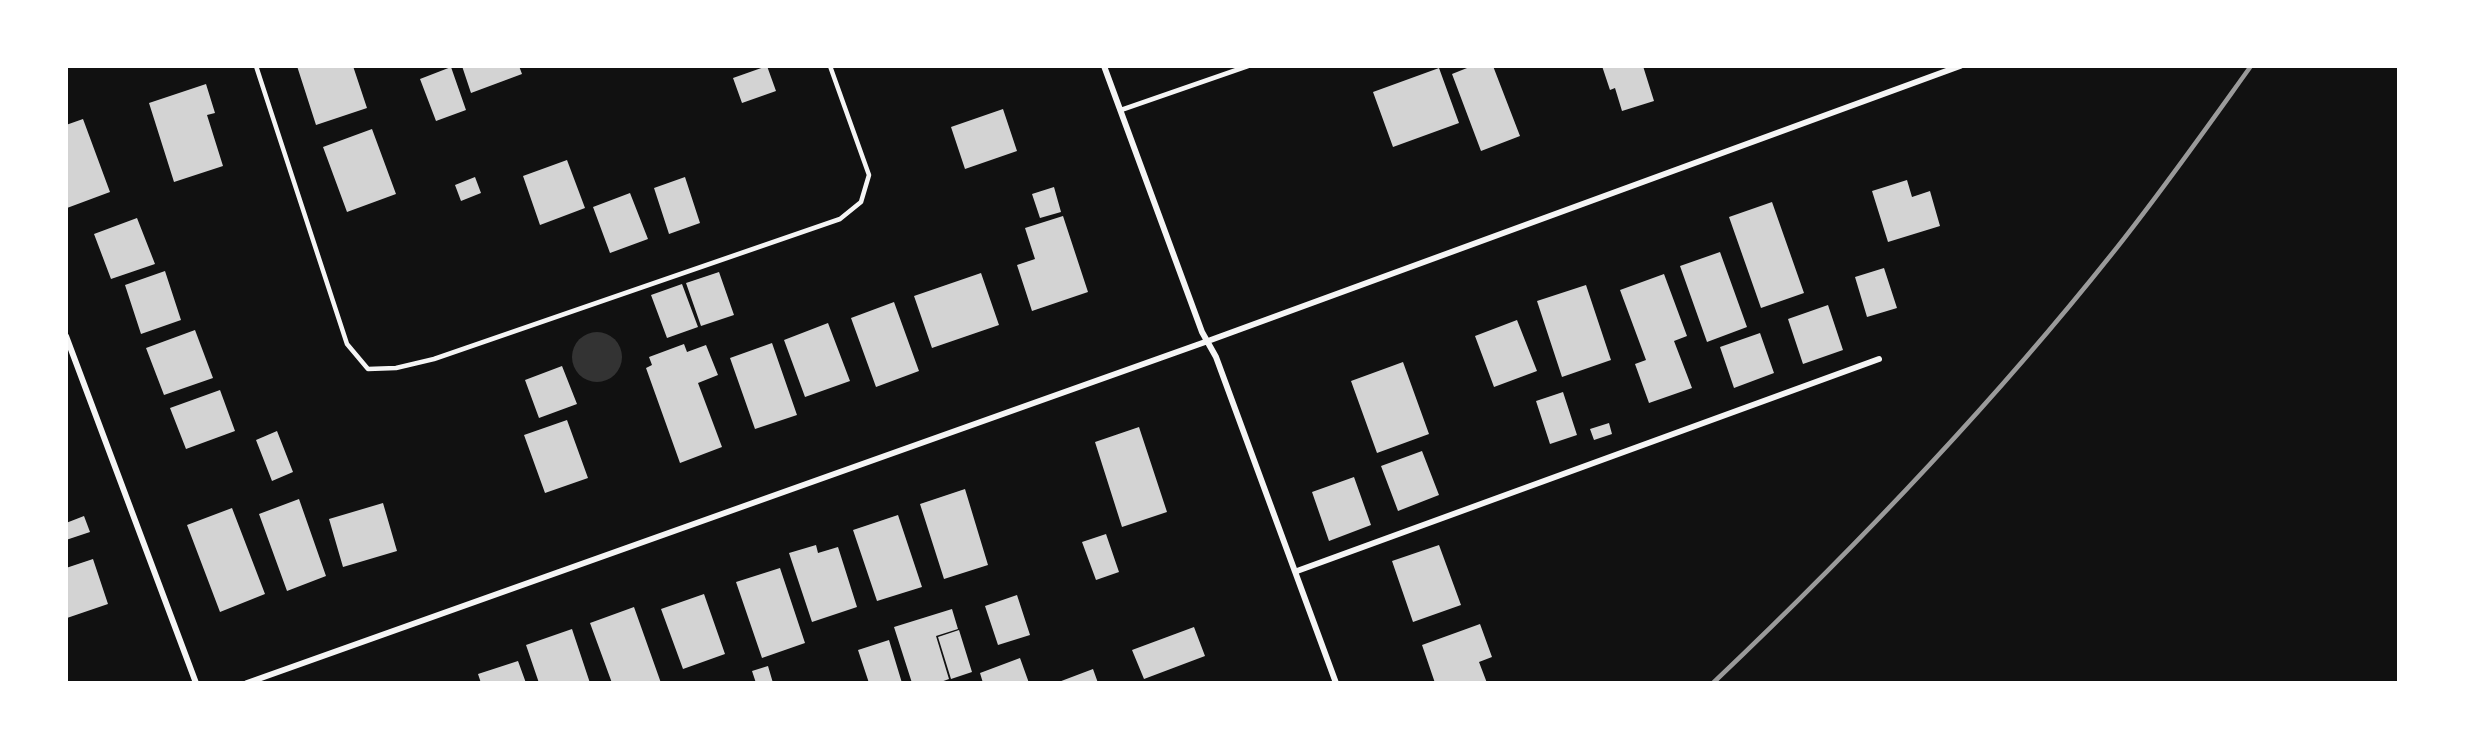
<!DOCTYPE html>
<style>
body{margin:0}
#map{position:relative;width:2465px;height:749px;overflow:hidden;background:#111;font-family:"PT Sans",sans-serif}
canvas{display:block}
.frame{position:absolute;inset:0;border:68px solid #fff;pointer-events:none}
</style>
<div id="map">
<canvas width="2465" height="749"></canvas>
<div class="frame"></div>
</div>
<script>
const ctx = document.querySelector('canvas').getContext('2d');
ctx.lineJoin = 'round';
function fill(path, color) { ctx.fillStyle = color; ctx.fill(path, 'evenodd'); }
function stroke(path, color, width, dash) { ctx.strokeStyle = color; ctx.lineWidth = width; ctx.lineCap = dash ? 'butt' : 'round'; ctx.setLineDash(dash || []); ctx.stroke(path); }
const water = new Path2D(`
 M572 357a25 25 0 1 1 50 0a25 25 0 1 1-50 0Z`);
const building = new Path2D(`
 M297 66H353L367 108 316 125Z
 M462 66H519L522 74 471 93Z
 M767 66 776 91 742 103 733 78Z
 M1472 66H1493L1520 136 1481 151 1452 74Z
 M1602 66H1643L1654 101 1622 111 1615 88 1610 90Z
 M451 67 466 110 436 121 420 79Z
 M1439 68 1459 123 1393 147 1373 92Z
 M206 84 215 113 207 115 223 166 174 182 149 103Z
 M1003 109 1017 151 965 169 951 127Z
 M83 119 110 192 67 208 66 125Z
 M372 129 396 194 347 212 323 147Z
 M567 160 585 208 540 225 523 176Z
 M475 177 481 193 461 201 455 185Z
 M685 177 700 223 669 234 654 188Z
 M1907 180 1912 197 1930 191 1940 226 1888 242 1872 191Z
 M1054 187 1061 212 1040 218 1032 194Z
 M630 193 648 239 610 253 593 207Z
 M1772 202 1804 293 1761 308 1729 217Z
 M1063 216 1088 292 1032 311 1017 265 1035 259 1025 228Z
 M137 218 155 264 111 279 94 234Z
 M1720 252 1747 327 1707 342 1680 266Z
 M1884 268 1897 308 1867 317 1855 277Z
 M165 271 181 320 141 334 125 285Z
 M719 272 734 315 701 326 686 283Z
 M981 273 999 325 932 348 914 296Z
 M1664 274 1687 336 1674 341 1692 388 1649 403 1635 364 1646 360 1620 290Z
 M682 284 698 327 667 338 651 295Z
 M1586 285 1611 360 1562 377 1537 301Z
 M894 302 919 371 876 387 851 318Z
 M1828 305 1843 350 1803 364 1788 319Z
 M1517 320 1537 371 1494 387 1475 336Z
 M828 323 850 381 805 397 784 340Z
 M195 330 213 378 164 395 146 348Z
 M1760 333 1774 373 1734 388 1720 347Z
 M772 343 797 415 755 429 730 358Z
 M684 344 687 352 706 345 718 375 698 383 722 447 680 463 646 368 652 365 649 357Z
 M1403 362 1429 434 1377 453 1351 381Z
 M562 366 577 404 539 418 525 380Z
 M220 390 235 431 186 449 170 408Z
 M1563 392 1577 435 1550 444 1536 401Z
 M567 420 588 478 545 493 524 435Z
 M1609 423 1612 434 1594 440 1590 429Z
 M1139 427 1167 512 1122 527 1095 442Z
 M277 431 293 472 272 481 256 440Z
 M1422 451 1439 495 1398 511 1381 466Z
 M1354 477 1371 525 1329 541 1312 492Z
 M965 489 988 565 944 579 920 504Z
 M299 499 326 576 287 591 259 514Z
 M383 503 397 551 343 567 329 519Z
 M232 508 265 594 220 612 187 525Z
 M898 515 922 587 877 601 853 530Z
 M84 516 90 532 66 540V523Z
 M1106 534 1119 572 1096 580 1082 542Z
 M816 545 818 553 838 547 857 607 812 622 789 553Z
 M1439 545 1461 605 1413 622 1392 561Z
 M93 559 108 604 67 618 66 568Z
 M780 568 805 643 762 658 736 582Z
 M704 594 725 654 683 669 661 609Z
 M1017 595 1030 635 998 645 985 606Z
 M634 607 661 683H612L590 623Z
 M952 609 958 629 936 636 949 679 938 683H912L894 627Z
 M1480 624 1492 657 1479 662 1487 683H1435L1422 645Z
 M1194 627 1205 656 1144 679 1132 650Z
 M572 629 590 683H539L526 645Z
 M959 630 972 672 951 679 938 637Z
 M889 640 902 683H869L858 650Z
 M1020 658 1029 683H983L980 673Z
 M518 661 526 683H481L478 674Z
 M768 666 773 683H756L752 671Z
 M1093 669 1098 683H1056Z`);
const service = new Path2D(`
 M256 66 347 344 368 369 396 368 434 359 840 219 861 202 869 175 830 66
 M1121 110 1248 66`);
const minor = new Path2D(`
 M1104 66 1202 332 1216 357 1336 683
 M66 336 196 683
 M1297 571 1879 359
 M247 683 1208 341 1960 66`);
const rail = new Path2D(`
 M1713 683C1854 549 1989 408 2111 255 2160 194 2205 130 2251 66`);
fill(water, '#333');
fill(building, '#d3d3d3');
stroke(service, '#f5f5f5', 4.5);
stroke(minor, '#f5f5f5', 6);
stroke(rail, '#9a9a9a', 4.5);
</script>
